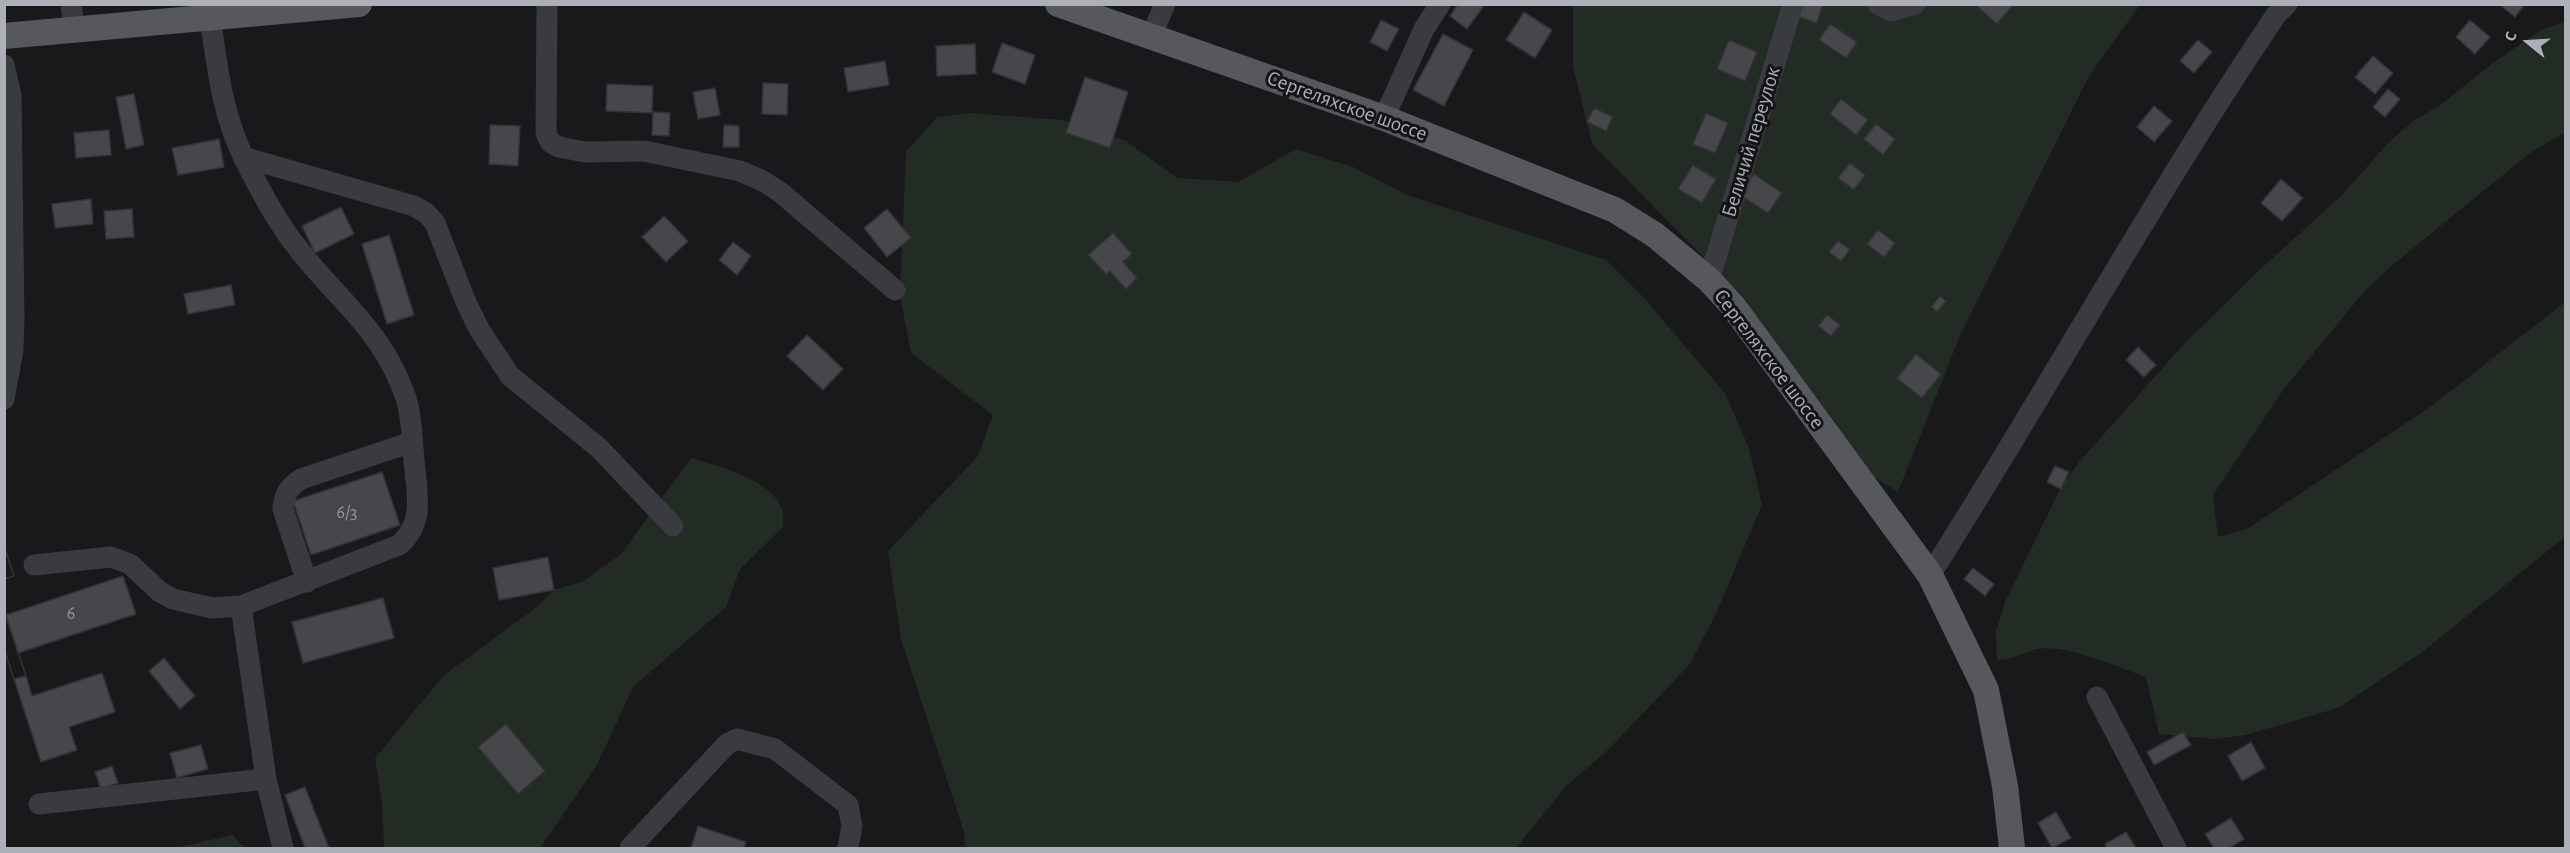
<!DOCTYPE html>
<meta charset="utf-8">
<style>
body{margin:0}
#map{position:relative;width:2570px;height:853px;overflow:hidden;background:#19191b;font-family:"Alegreya Sans",sans-serif}
canvas{display:block}
.frame{position:absolute;inset:0;border:6px solid #adb0b9;pointer-events:none}
.north{position:absolute;left:2498px;top:12px;width:60px;height:60px;-webkit-text-stroke:4px #141416;paint-order:stroke;rotate:288deg;font-size:16px;font-weight:700;line-height:24px;text-align:center;color:#adb0b9}
.north::after{content:'';display:block;margin:auto;width:21px;height:27px;background:#adb0b9;clip-path:polygon(50% 0,100% 100%,50% 72%,0 100%)}
</style>
<div id="map">
<canvas width="2570" height="853"></canvas>
<div class="frame"></div>
<div class="north">С</div>
</div>
<script>
const ctx = document.querySelector('canvas').getContext('2d');
ctx.lineJoin = 'round';
function fill(path, color) { ctx.fillStyle = color; ctx.fill(path, 'evenodd'); }
function stroke(path, color, width, dash) { ctx.strokeStyle = color; ctx.lineWidth = width; ctx.lineCap = dash ? 'butt' : 'round'; ctx.setLineDash(dash || []); ctx.stroke(path); }
function drawText(font, color, halo, rows, align = 'center') {
  ctx.font = font + ' "Alegreya Sans",sans-serif'; ctx.lineWidth = 6; ctx.setLineDash([]); ctx.textBaseline = 'middle'; ctx.strokeStyle = halo; ctx.fillStyle = color; for (const [text, x, y, turn = 0] of rows) {
    ctx.save(); ctx.translate(x, y); ctx.rotate((+turn || 0) * Math.PI / 180); ctx.textAlign = isNaN(turn) ? turn : align; if (halo) ctx.strokeText(text, 0, 0); ctx.fillText(text, 0, 0); ctx.restore();
  }
}
const green = new Path2D(`
 M1573 5H2140L2089 76 1959 338 1898 492 1861 469 1743 297 1592 144 1573 67Z
 M2565 22V132L2530 153 2391 266 2363 293 2283 390 2213 495 2218 537 2247 529 2430 407 2565 302V537L2421 653 2338 708 2245 735 2215 739 2159 734 2146 677C2117 667 2067 644 2037 649 2022 652 2015 660 1997 660L1996 631 2005 602 2061 487 2080 461 2183 345 2253 276 2342 195 2387 144 2413 121 2439 106 2493 63 2543 29Z
 M969 113 1063 120 1126 141 1177 178 1238 182 1296 149 1353 167 1407 195 1606 260 1645 299 1725 393 1749 448 1762 505 1715 616 1689 665 1609 749 1565 787 1516 848H965V835L901 639 888 551 978 456 993 415 911 353 900 294 906 152 937 117Z
 M691 458C717 466 772 479 782 509 784 514 783 522 783 527L740 569 726 607 633 687 597 765 540 848H384L382 804 375 758 444 675 537 607 554 590 584 581 621 554Z
 M233 835 244 848H174Z`);
const building = new Path2D(`
 M1458 4H1479L1483 7 1467 29 1450 16Z
 M1800 4H1823L1817 23 1796 16Z
 M1981 4H2014L1997 24 1978 7Z
 M2499 4H2525L2515 17Z
 M1524 12 1552 30 1535 58 1506 40Z
 M1381 20 1399 29 1387 51 1370 42Z
 M2470 20 2490 37 2475 54 2456 37Z
 M1830 24 1857 42 1846 58 1819 40Z
 M1443 34 1473 50 1444 106 1413 90Z
 M1729 40 1757 52 1745 81 1717 69Z
 M2198 40 2212 52 2194 73 2180 61Z
 M1002 43 1035 55 1025 84 992 72Z
 M975 44 976 74 937 76 936 46Z
 M2373 56 2393 73 2375 94 2355 77Z
 M885 61 889 85 848 92 844 68Z
 M1085 77 1128 92 1110 148 1066 133Z
 M763 83 788 84 787 115 762 114Z
 M607 84 653 86 652 113 606 111Z
 M715 88 720 115 698 119 693 92Z
 M2388 89 2400 99 2385 117 2373 107Z
 M134 94 144 145 126 149 116 97Z
 M1841 99 1868 120 1856 135 1830 114Z
 M2154 106 2172 121 2154 142 2137 127Z
 M1594 108 1613 117 1606 131 1587 122Z
 M653 112 670 113 669 136 652 135Z
 M1706 113 1728 123 1715 153 1693 144Z
 M1876 124 1895 139 1883 155 1864 139Z
 M490 125 520 126 518 166 489 164Z
 M724 125 739 126V147H723Z
 M109 130 111 155 76 158 74 133Z
 M219 139 224 167 178 175 172 148Z
 M1850 163 1865 175 1854 190 1838 178Z
 M1693 165 1716 179 1702 203 1678 189Z
 M1754 174 1782 193 1768 213 1740 195Z
 M2281 179 2303 198 2282 221 2261 203Z
 M91 199 93 224 55 228 52 204Z
 M341 207 354 234 315 253 302 226Z
 M132 209 134 237 106 239 104 211Z
 M887 209 911 238 887 257 864 228Z
 M664 216 688 241 666 262 642 237Z
 M1878 230 1895 243 1884 257 1867 244Z
 M1113 233 1132 254 1123 262 1137 278 1126 289 1110 271 1106 274 1088 255Z
 M389 235 414 315 387 324 362 244Z
 M1838 241 1850 250 1841 261 1829 252Z
 M733 242 751 256 737 275 719 260Z
 M231 285 235 305 188 314 184 294Z
 M1940 296 1946 301 1937 312 1931 307Z
 M1827 315 1840 325 1831 336 1818 326Z
 M807 335 843 369 823 390 787 356Z
 M2138 347 2156 365 2144 377 2126 360Z
 M1916 354 1941 374 1922 398 1897 378Z
 M2055 466 2069 472 2061 489 2047 482Z
 M382 472 400 525 311 555 293 501Z
 M4 546 14 576 4 579Z
 M4 546 14 576 4 579Z
 M548 557 554 590 499 600 493 568Z
 M1973 568 1994 584 1985 596 1964 579Z
 M123 576 136 614 18 653 6 615Z
 M383 598 394 638 303 663 292 622Z
 M4 611 26 676 14 679 4 649Z
 M4 611 26 676 14 679 4 649Z
 M164 658 195 696 180 709 149 671Z
 M102 673 115 712 69 727 77 750 41 762 14 679 26 676 32 696Z
 M506 724 545 771 518 794 478 747Z
 M2183 732 2191 745 2154 765 2147 752Z
 M2251 742 2265 768 2242 781 2228 756Z
 M201 745 208 769 177 778 170 753Z
 M112 766 118 783 101 789 95 772Z
 M305 787 329 848H305L285 795Z
 M2056 812 2071 838 2052 848 2038 823Z
 M2231 818 2244 839 2229 848H2214L2205 834Z
 M698 826 746 842 744 848H691Z
 M2126 832 2136 848H2107L2105 844Z`);
const minor = new Path2D(`
 M71 4 74 30
 M547 4 546 133 550 142 559 147 585 152 644 151 740 171 763 181 780 192 895 290
 M1878 4 1891 11 1915 4
 M1151 37 1165 4
 M4 65 11 95 14 320 13 350 4 399
 M1384 118 1424 29 1440 4
 M243 157 414 206 426 213 435 223 465 300 479 329 510 376 599 448 673 526
 M1709 280 1793 4
 M34 565 111 557 130 564 160 592 173 599 212 608 241 606 399 545C423 524 418 500 415 470 412 447 413 420 406 398 383 331 341 303 300 251 277 223 260 190 244 158 222 114 217 65 210 17
 M1930 575C2048 390 2153 197 2276 15L2287 4
 M307 582 283 509C284 494 289 487 301 479L412 442
 M241 606 266 779 283 848
 M2097 697 2176 848
 M39 804 266 779
 M630 848 727 744 737 739 775 749 848 805 852 826 848 848`);
const major = new Path2D(`
 M1058 4 1384 118 1615 210 1655 235 1709 280 1733 306 1930 575 1986 690 2005 786 2012 848
 M4 36 359 4`);
const numberNames = [
 ["6/3",347,513],
 ["6",71,614]
];
const streetNames = [
 ["Сергеляхское шоссе",1347,106,20],
 ["Беличий переулок",1751,142,-73],
 ["Сергеляхское шоссе",1769,359,53]
];
fill(green, '#232b25');
fill(building, '#46464b');
stroke(building, '#333337', 1.5);
stroke(minor, '#3a3b40', 21);
stroke(major, '#57585e', 26);
drawText('18px', '#93969e', null, numberNames);
drawText('21px', '#adb0b9', '#141416', streetNames);
</script>
